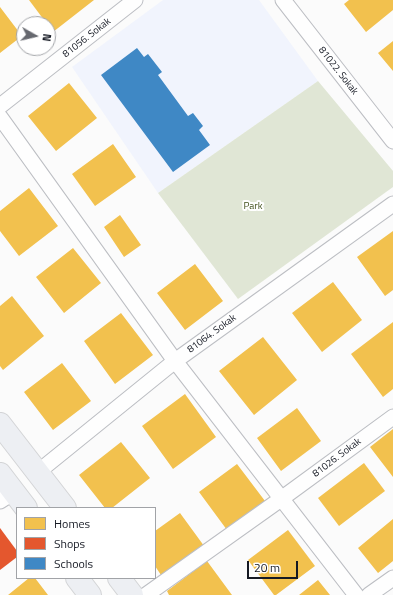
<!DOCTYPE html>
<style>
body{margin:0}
#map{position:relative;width:393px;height:595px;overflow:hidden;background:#fbfbfb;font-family:"Titillium Web",sans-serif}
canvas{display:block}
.legend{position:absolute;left:16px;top:507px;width:140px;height:72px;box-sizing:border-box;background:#fff;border:1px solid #a1a3a7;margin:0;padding:5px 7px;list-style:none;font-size:12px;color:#151923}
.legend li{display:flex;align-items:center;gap:8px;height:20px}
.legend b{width:20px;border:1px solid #a1a3a7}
.north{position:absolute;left:16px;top:16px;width:40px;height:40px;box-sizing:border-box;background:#fff;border:1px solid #a1a3a7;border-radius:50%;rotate:98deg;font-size:11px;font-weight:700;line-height:16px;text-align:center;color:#151923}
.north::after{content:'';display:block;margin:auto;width:14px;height:18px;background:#66686f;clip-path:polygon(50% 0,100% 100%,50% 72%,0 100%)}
.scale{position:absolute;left:247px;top:561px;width:51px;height:18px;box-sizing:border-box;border:2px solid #151923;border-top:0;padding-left:5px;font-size:12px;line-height:14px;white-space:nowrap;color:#151923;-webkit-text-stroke:3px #fff;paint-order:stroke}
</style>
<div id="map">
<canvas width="393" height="595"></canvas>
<ul class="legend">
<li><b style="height:11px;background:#f2c14e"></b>Homes</li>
<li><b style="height:11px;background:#e4572e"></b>Shops</li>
<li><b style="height:11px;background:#3f88c5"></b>Schools</li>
</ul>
<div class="north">N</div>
<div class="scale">20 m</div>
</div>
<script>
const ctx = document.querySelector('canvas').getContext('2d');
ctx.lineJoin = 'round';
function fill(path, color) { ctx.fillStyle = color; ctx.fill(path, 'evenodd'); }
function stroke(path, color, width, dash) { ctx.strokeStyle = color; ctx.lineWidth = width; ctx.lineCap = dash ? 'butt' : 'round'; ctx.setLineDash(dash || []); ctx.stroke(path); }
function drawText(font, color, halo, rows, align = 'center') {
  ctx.font = font + ' "Titillium Web",sans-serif'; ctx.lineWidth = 4; ctx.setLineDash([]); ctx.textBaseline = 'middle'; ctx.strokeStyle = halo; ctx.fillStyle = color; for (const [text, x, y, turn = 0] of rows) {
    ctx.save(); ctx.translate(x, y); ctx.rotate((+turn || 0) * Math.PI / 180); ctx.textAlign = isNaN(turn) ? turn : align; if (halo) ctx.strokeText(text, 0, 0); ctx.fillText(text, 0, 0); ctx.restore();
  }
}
const built = new Path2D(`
 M163 0H259L318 81 158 193 72 67Z`);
const green = new Path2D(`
 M318 81 393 171V187L238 299 158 193Z`);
const homes = new Path2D(`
 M29 0H94L53 32Z
 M349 0H393V10L366 32 344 4Z
 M0 7 22 36 0 53Z
 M393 41V71L378 53Z
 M69 83 97 118 56 151 28 116Z
 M113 144 136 177 95 206 72 174Z
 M29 188 58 226 19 256 0 231V211Z
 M120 215 141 245 124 257 104 227Z
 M393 231V290L385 296 357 257Z
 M73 248 101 283 64 313 36 277Z
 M195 264 223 301 185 330 157 293Z
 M333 282 362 320 322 352 292 313Z
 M12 296 44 336 3 370 0 366V306Z
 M121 313 153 355 115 384 84 341Z
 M393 322V389L383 397 351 354Z
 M263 337 297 380 254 415 219 371Z
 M62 363 91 401 53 430 24 392Z
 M185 394 216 437 173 469 142 426Z
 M297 408 321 441 281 471 257 438Z
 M393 429V477L370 447Z
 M121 442 150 478 112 508H105L79 475Z
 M364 463 385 491 339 526 318 498Z
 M237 464 265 501 227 530 199 492Z
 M180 513 207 550 165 581 155 566V531Z
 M393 519V561L378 573 358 548Z
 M288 530 315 566 276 595H274L248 560Z
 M207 561 232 595H169L167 591Z
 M29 578H35L48 595H8Z
 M318 580 330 595H299Z`);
const shops = new Path2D(`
 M0 528 17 551V557L0 570Z`);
const schools = new Path2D(`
 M137 48 144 57 148 54 162 72 158 75 188 116 193 113 203 126 199 130 210 145 173 172 101 75Z`);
const street = new Path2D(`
 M283 0 393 141
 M0 106 135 0
 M0 117 175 361 356 595
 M38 472 175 361 393 204
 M0 501 14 492
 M146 595 281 499 393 417
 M369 595 393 578`);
const primary = new Path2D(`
 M0 424 65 508
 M0 474 26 508
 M77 578 90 595
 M119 578 132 595`);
const streetNames = [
 ["81056. Sokak",87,38,-38],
 ["81022. Sokak",338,71,52],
 ["81064. Sokak",212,334,-36],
 ["81026. Sokak",337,458,-37]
];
const parkNames = [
 ["Park",253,207]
];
fill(built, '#f1f4fd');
fill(green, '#e0e6d5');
fill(homes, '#f2c14e');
fill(shops, '#e4572e');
fill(schools, '#3f88c5');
stroke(street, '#bcbec3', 17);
stroke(primary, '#d3d4d6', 24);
stroke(street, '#fefefe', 15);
stroke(primary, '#edeff3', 22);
drawText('10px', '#151923', '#fff', streetNames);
drawText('10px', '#3e4e17', '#fff', parkNames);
</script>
